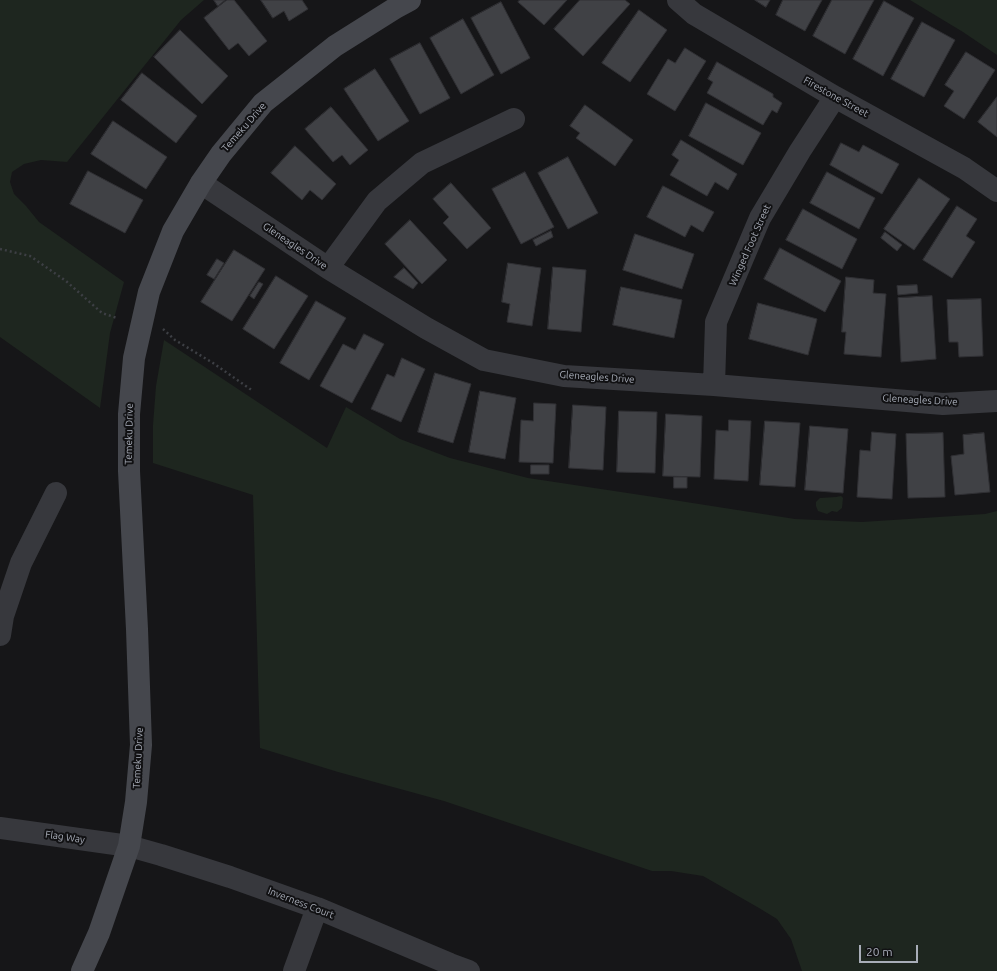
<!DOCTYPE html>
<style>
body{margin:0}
#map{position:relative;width:997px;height:971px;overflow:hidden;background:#161618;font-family:Ubuntu,sans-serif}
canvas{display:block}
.scale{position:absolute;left:859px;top:945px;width:59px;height:18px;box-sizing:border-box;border:2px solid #a8adb8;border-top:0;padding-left:5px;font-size:12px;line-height:14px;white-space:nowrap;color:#a8adb8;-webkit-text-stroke:3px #111113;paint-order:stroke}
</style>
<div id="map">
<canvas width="997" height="971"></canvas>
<div class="scale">20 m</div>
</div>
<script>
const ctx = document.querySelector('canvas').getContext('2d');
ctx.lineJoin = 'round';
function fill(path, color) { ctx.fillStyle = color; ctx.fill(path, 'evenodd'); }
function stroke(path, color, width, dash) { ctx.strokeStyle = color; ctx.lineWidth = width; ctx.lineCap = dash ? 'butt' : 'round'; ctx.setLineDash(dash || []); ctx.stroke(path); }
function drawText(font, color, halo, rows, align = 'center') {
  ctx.font = font + ' Ubuntu,sans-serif'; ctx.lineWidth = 4; ctx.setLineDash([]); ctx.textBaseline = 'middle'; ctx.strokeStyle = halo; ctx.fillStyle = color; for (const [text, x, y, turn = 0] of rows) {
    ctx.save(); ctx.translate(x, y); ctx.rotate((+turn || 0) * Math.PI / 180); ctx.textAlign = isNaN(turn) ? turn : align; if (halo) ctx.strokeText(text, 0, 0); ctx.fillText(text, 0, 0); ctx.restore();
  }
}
const green = new Path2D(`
 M0 0H204L181 20 67 162 41 160 24 164 12 172 10 182 14 194 26 206 39 222 124 282 110 333 100 408 0 337Z
 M910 0H997V55L963 32Z
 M164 340 327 448 346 407 400 439 450 458 528 478 654 497 795 519 862 522 985 514 997 511V971H802L791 939 777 919 759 908 703 876 671 871H652L444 801 338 772 260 748 253 495 153 463V425L156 386Z
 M841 496 843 498 842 508 837 512 832 511 827 514 818 511 816 506V502L820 498 836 497Z`);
const building = new Path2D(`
 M214 0H225L218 6Z
 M227 0H234L267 41 249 56 238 43 229 50 204 18Z
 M261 0H302L308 9 289 21 284 11 273 18Z
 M520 0H567L544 25 518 2Z
 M580 0H625L630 4 583 56 554 29Z
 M755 0H770L766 7Z
 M783 0H822L805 31 776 15Z
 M832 0H874L845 54 813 36Z
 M884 1 914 18 883 76 853 59Z
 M501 2 530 58 501 74 471 18Z
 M639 10 667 30 630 82 602 63Z
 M463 19 494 75 461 94 430 38Z
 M922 22 955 40 924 97 891 79Z
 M180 30 228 76 202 104 154 57Z
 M420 43 450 98 420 114 390 59Z
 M685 48 706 61 675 111 647 94 668 59 675 63Z
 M966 52 995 70 964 119 944 106 954 91 945 85Z
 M717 62 773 94V97L782 103 777 113 772 110 763 125 707 93 713 82 708 79Z
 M375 69 409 121 378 141 344 89Z
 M142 73 197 116 176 143 121 100Z
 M997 97V137L978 122Z
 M706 103 761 133 743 165 689 136Z
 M585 105 633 140 615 166 576 138 580 133 570 126Z
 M331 107 368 150 350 165 342 155 333 162 305 129Z
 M113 121 167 157 146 189 91 154Z
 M681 140 737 174 728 190 715 182 707 196 670 175 679 160 672 155Z
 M841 143 859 152 863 145 899 164 882 194 830 165Z
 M295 146 336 184 322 200 310 190 302 200 271 173Z
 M568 157 598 213 568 229 538 173Z
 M88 171 143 200 125 233 70 204Z
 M525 172 554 227 521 244 492 189Z
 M827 172 875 198 859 229 810 203Z
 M919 178 950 199 914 250 884 229Z
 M451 183 491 228 467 249 443 223 449 217 433 199Z
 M663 186 714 212 703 232 691 225 685 237 647 217Z
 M957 206 977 219 966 236 975 242 952 278 923 260Z
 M803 209 857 239 842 269 786 240Z
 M410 220 447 260 422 284 385 244Z
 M551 231 553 237 536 246 533 240Z
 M885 232 902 245 897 251 881 238Z
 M635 234 694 254 682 289 623 270Z
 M780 248 841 281 825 312 764 279Z
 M234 250 265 269 232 321 201 302Z
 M217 259 224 263 214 279 207 275Z
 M508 263 541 268 532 326 507 322 510 304 502 302Z
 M553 267 586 270 581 332 548 329Z
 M404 268 418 283 413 289 394 277Z
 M276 276 308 296 274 349 243 329Z
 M846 277 874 280 873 293 886 294 881 357 844 354 846 332H842Z
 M259 282 263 284 254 299 250 296Z
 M917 285 918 293 898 295 897 286Z
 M621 287 682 300 674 338 613 325Z
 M932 296 936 359 901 362 898 298Z
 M981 299 983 356 959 357 958 342H949L947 300Z
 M316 301 346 318 309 380 280 363Z
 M758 303 817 319 808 355 749 339Z
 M364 334 384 344 352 403 320 386 343 344 355 350Z
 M402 358 425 369 401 422 371 409 387 374 394 377Z
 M435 373 471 384 453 443 418 432Z
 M480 391 516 398 505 459 469 452Z
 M534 403 556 404 553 463 519 462 521 420 533 421Z
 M573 405 606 407 603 470 569 468Z
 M619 411 657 412 655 473 617 472Z
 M666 414 702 416 700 477 663 476Z
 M729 420 751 421 748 481 714 479 716 430 728 431Z
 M765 421 800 423 795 487 760 485Z
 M810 426 848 429 843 493 805 490Z
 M872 432 896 434 892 499 857 497 860 450 870 451Z
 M943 433 945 497 908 498 906 434Z
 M984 433 990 492 955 495 951 456 964 454 963 435Z
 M531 465H549V474H531Z
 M674 477H687V488H674Z`);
const path = new Path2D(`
 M0 249 30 256 66 281 102 313 117 318
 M163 329 175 340 213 363 253 391`);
const street = new Path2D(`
 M678 0 694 14 835 97 964 168 997 191
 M201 183 328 268 426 328 484 360 564 376 714 385 943 404 997 401
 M328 268 377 201 422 163 514 119
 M714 385 716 322 760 218 800 151 835 97
 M0 635 3 616 21 563 56 493
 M0 828 129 846 161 855 230 877 317 908 450 964 469 971
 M294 971 317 908`);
const secondary = new Path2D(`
 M82 971 99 933 129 846 136 802 141 745 137 629 129 471V414L134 358 149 292 173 231 201 183 221 154 263 103 335 46 397 7 410 0`);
const streetNames = [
 ["Firestone Street",836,97,29],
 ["Temeku Drive",244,127,-49],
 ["Winged Foot Street",750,245,-66],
 ["Gleneagles Drive",295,246,34],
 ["Gleneagles Drive",597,377,4],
 ["Gleneagles Drive",920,400,3],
 ["Temeku Drive",129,434,-89],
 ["Temeku Drive",138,758,-87],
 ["Flag Way",65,837,8],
 ["Inverness Court",301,903,21]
];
fill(green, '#1e261f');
fill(building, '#404145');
stroke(building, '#303034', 1);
stroke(path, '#3d3f44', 2.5, [2, 3]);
stroke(street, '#37383d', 22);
stroke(secondary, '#45474d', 22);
drawText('10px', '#a8adb8', '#111113', streetNames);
</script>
